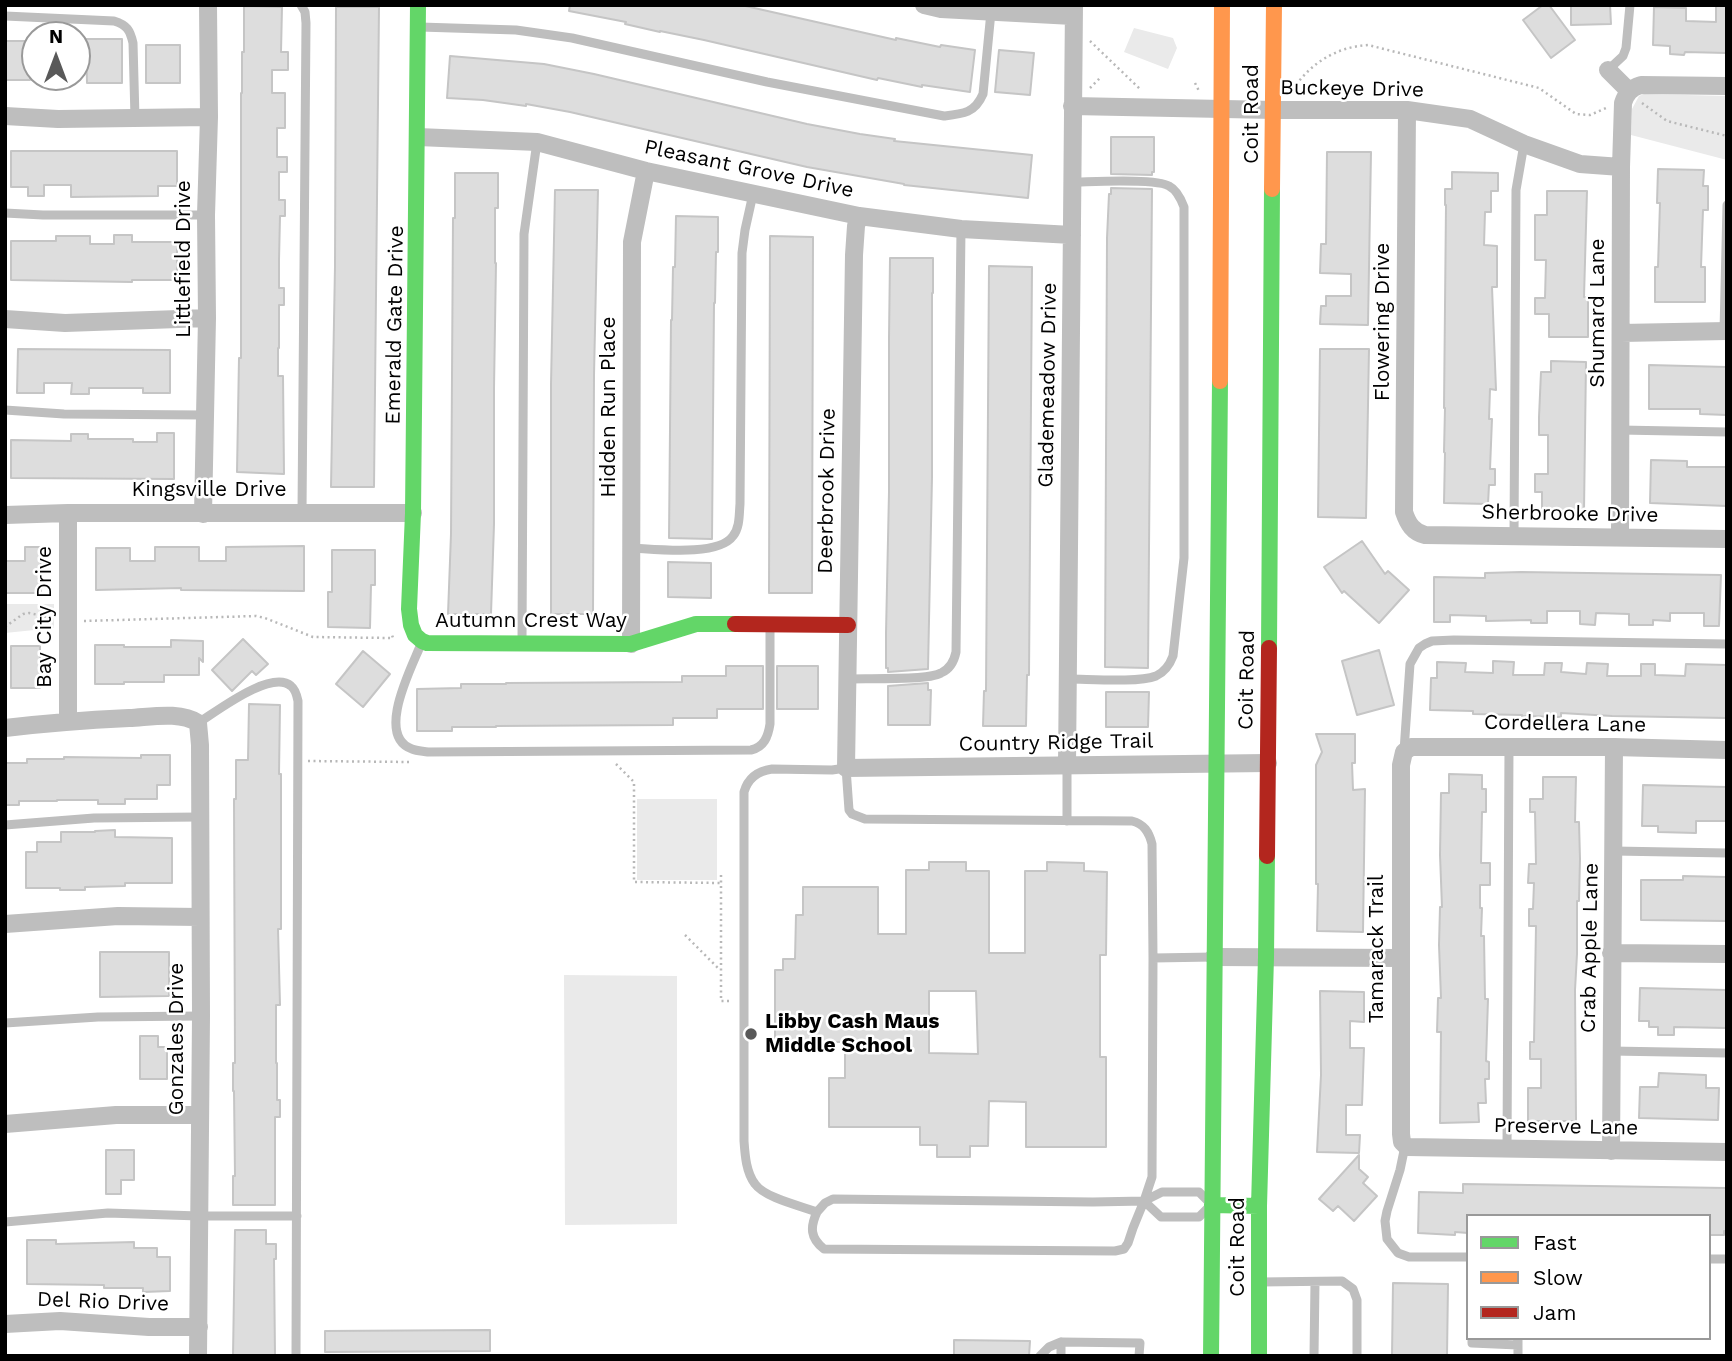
<!DOCTYPE html>
<style>
body{margin:0}
#map{position:relative;width:1732px;height:1361px;overflow:hidden;background:#fff;font-family:"Work Sans",sans-serif}
canvas{display:block}
.frame{position:absolute;inset:0;border:7px solid #000;pointer-events:none}
.legend{position:absolute;left:1466px;top:1214px;width:245px;height:126px;box-sizing:border-box;background:#fff;border:2px solid #999;margin:0;padding:9px 12px;list-style:none;font-size:21px;color:#000}
.legend li{display:flex;align-items:center;gap:14px;height:35px}
.legend b{width:35px;border:2px solid #999}
.north{position:absolute;left:21px;top:21px;width:70px;height:70px;box-sizing:border-box;background:#fff;border:2px solid #999;border-radius:50%;rotate:0deg;font-size:19px;font-weight:700;line-height:28px;text-align:center;color:#000}
.north::after{content:'';display:block;margin:auto;width:24px;height:32px;background:#595959;clip-path:polygon(50% 0,100% 100%,50% 72%,0 100%)}
</style>
<div id="map">
<canvas width="1732" height="1361"></canvas>
<div class="frame"></div>
<ul class="legend">
<li><b style="height:9px;background:#63d668"></b>Fast</li>
<li><b style="height:9px;background:#ff974d"></b>Slow</li>
<li><b style="height:9px;background:#b3261e"></b>Jam</li>
</ul>
<div class="north">N</div>
</div>
<script>
const ctx = document.querySelector('canvas').getContext('2d');
ctx.lineJoin = 'round';
function fill(path, color) { ctx.fillStyle = color; ctx.fill(path, 'evenodd'); }
function stroke(path, color, width, dash) { ctx.strokeStyle = color; ctx.lineWidth = width; ctx.lineCap = dash ? 'butt' : 'round'; ctx.setLineDash(dash || []); ctx.stroke(path); }
function drawText(font, color, halo, rows, align = 'center') {
  ctx.font = font + ' "Work Sans",sans-serif'; ctx.lineWidth = 5; ctx.setLineDash([]); ctx.textBaseline = 'middle'; ctx.strokeStyle = halo; ctx.fillStyle = color; for (const [text, x, y, turn = 0] of rows) {
    ctx.save(); ctx.translate(x, y); ctx.rotate((+turn || 0) * Math.PI / 180); ctx.textAlign = isNaN(turn) ? turn : align; if (halo) ctx.strokeText(text, 0, 0); ctx.fillText(text, 0, 0); ctx.restore();
  }
}
const green = new Path2D(`
 M1134 28 1173 38 1177 48 1168 69 1124 52Z
 M1644 94 1727 96V160L1631 135 1632 109 1639 96Z
 M5 604H54V628L5 633Z
 M637 799H717V880H637Z
 M564 975 677 976V1224L565 1225Z`);
const building = new Path2D(`
 M570 5H741L896 40V38L940 47 941 45 975 50 970 92 922 85V87L878 78 877 80 704 40 660 31V32L625 24 626 22 569 11Z
 M1543 5H1549L1575 40 1551 58 1523 20Z
 M1571 5H1610L1611 24 1571 25Z
 M1716 5H1727V53L1685 52 1684 55 1670 54V46L1653 45 1654 7 1686 8V21L1716 22Z
 M244 6 282 7 281 52H288V70H272V93H285V128H277V157H287V172H279V200H285V216H280L279 260V288H284V305H279V348H278V376H283L284 474 237 472 239 358H241V93H242V52H244Z
 M336 7H379L374 487H331L335 266Z
 M86 39H122V83H87Z
 M5 41H30V80H5Z
 M146 45H180V83H146Z
 M999 50 1034 53 1030 95 995 92Z
 M450 56 544 64 594 74 807 124 860 134 895 139 894 141 1032 155 1028 198 904 185V184L807 167 570 112 526 104V106L483 100 447 98Z
 M1111 137H1154V172H1152V175L1111 174Z
 M11 151H177V186H158V196L71 197V185H44V196H28V187H11Z
 M1327 152H1371L1368 325 1320 324 1321 306H1326V296H1351V274L1320 273 1321 244H1326Z
 M1658 169 1704 170 1703 186H1708V210H1703L1701 267H1705V302H1655V267H1658L1660 203H1657Z
 M1452 172 1498 173V191H1491V212H1485L1484 245 1497 246V287H1492L1496 390 1490 389 1489 419H1492L1490 469H1495V485H1489L1488 504 1444 503 1445 453 1444 452 1445 408H1444L1446 205H1445V189H1452Z
 M455 173H498V208H495V263H496L494 388V524L491 614H448L451 534 453 218H455Z
 M1111 188 1152 189 1148 668 1105 667 1107 238 1109 194H1111Z
 M555 190H598L594 375 593 614H551V384Z
 M1547 191H1587L1584 297H1588V337H1549V314H1535V298H1545L1546 260H1535V215H1547Z
 M676 216 718 217V252H716L715 303H714L712 539 669 538 671 320H672L673 267H675Z
 M114 235H132V242H177V280H132V282L11 280V241H56V236H90V244H114Z
 M770 236 813 237 812 593H769Z
 M890 258H933V293H932V477L928 669 888 672V668H886V633L889 492V338Z
 M989 266 1032 267 1029 675H1027L1026 726H983L984 691H986Z
 M18 349 170 350V393H143V388H89V394H71L72 383H44V393H17Z
 M1320 349H1369L1366 518 1318 517Z
 M1551 361 1586 362 1584 511H1542V492H1535V474H1548V435H1539V417L1541 372H1551Z
 M1649 365 1727 367V415L1700 414V409H1649Z
 M157 433H174V479L11 478V440L71 441V434H88V439H133V442H157Z
 M1651 460 1687 461V467H1727V506L1650 503Z
 M1362 541 1385 574 1388 571 1409 590 1379 623 1344 591 1342 593 1324 567Z
 M304 546V591L181 590V588L96 590V548H130V561H155V547H199V561H226V547Z
 M25 547H41V593H6V561H25Z
 M332 550H375V585H371L370 628 328 627V592H332Z
 M668 562 711 563V598L668 597Z
 M1521 572 1721 575 1719 626H1704V613H1670V621L1653 620V625H1629V614L1596 613 1595 625 1580 624V611H1547V623H1531V620L1486 621V616L1450 615V622H1434V577L1485 578V573Z
 M243 639 268 664 256 675 252 671 232 691 212 670Z
 M171 640 203 641V662L199 658V675H164V682H124V684H95V645H124V647H171Z
 M11 646H40V688H11Z
 M1379 650 1394 705 1357 715 1342 661Z
 M363 651 390 674 363 707 336 684Z
 M1493 661 1514 662 1513 675H1544L1545 663H1562L1561 672 1586 674 1587 663 1608 664 1607 676H1641V664H1655V675L1685 676 1686 664 1727 665V718L1612 716 1561 713V717L1522 716V715L1473 714V711L1430 710 1431 678H1437V662L1466 663 1465 672 1493 673Z
 M726 666H763V709H717V718H673V725L496 726V727H452V731H417V689L461 688V684H506V683L682 682V676H726Z
 M777 666H818V709H777Z
 M928 683V690H931L930 725H888V686Z
 M1106 692H1149L1148 727H1106Z
 M249 704 280 705 279 774H281V929H278L280 1005H276V1063H277V1100H280V1117H275V1205H233V1176H235L234 1091H233V1063H235L234 799H236V760H248Z
 M1316 734H1355V763H1352L1353 790 1365 789 1363 932 1317 931 1318 884H1316V765L1322 752Z
 M141 755H170V785H157V799H125V804H98V800H57V801H19V805H5V763H27V759H64V757L141 758Z
 M1449 774 1482 775V789H1486V812H1482L1481 863H1490V885H1480V908H1482L1481 936H1484L1485 999H1488L1486 1061 1489 1062V1079H1485L1486 1103H1478L1479 1122 1440 1123 1441 1032H1437L1438 998H1441L1439 945 1440 907H1442L1440 855 1441 793H1449Z
 M1543 777H1576L1575 822H1579L1580 859 1579 901H1577V954L1575 990 1576 1121H1528V1088H1541V1059H1530V1042H1534L1536 926H1529V909H1533L1534 883H1528L1529 864H1536L1535 812H1530V799H1543Z
 M1643 785 1727 787V821H1696V833L1658 832V826H1642Z
 M115 830V837L172 838V883H125V886L85 887V890H60V888H26V852H37V842H61V832H95V831Z
 M929 862H966V871H989V953H1025V871H1047V862L1084 863V871L1107 872 1106 955H1100V1057H1106V1147H1026V1102L989 1101 988 1146H970V1157H937V1145H920V1127H829V1078H845V1042H775V970H783V959H795L796 915H803V887H878V934H906V870H929ZM929 991H976L978 1054 929 1053Z
 M1683 876 1727 877V921L1641 920V880H1683Z
 M100 952H169V996L100 997Z
 M1640 988 1727 990V1028L1674 1027V1035H1658V1027H1649V1021H1639Z
 M1320 991 1364 992V1022L1350 1021V1048H1364L1362 1105H1346V1135H1360L1359 1153 1317 1152 1321 1075Z
 M140 1036H158V1047H167V1079H140Z
 M1659 1073 1706 1075V1088H1719L1718 1120 1639 1118 1640 1087H1658Z
 M106 1150H134V1180H121V1194H106Z
 M1359 1155V1169L1368 1177 1363 1183 1377 1196 1354 1221 1338 1206 1333 1211 1319 1199Z
 M1463 1184 1727 1188V1231H1724V1235H1709V1216H1468V1233L1455 1232V1235L1418 1233 1419 1192 1463 1193Z
 M235 1230H266V1244H276V1259H274L275 1356H233Z
 M27 1240H56V1244L134 1242V1248H157V1257H170V1291L143 1292V1288H104V1285L27 1284Z
 M1393 1283 1448 1284 1447 1356H1392Z
 M490 1330V1351L325 1352V1331Z
 M954 1340 1030 1341 1029 1356H954Z`);
const path = new Path2D(`
 M1090 41 1140 89
 M1195 83 1199 91
 M1090 88 1100 78
 M1293 89C1311 63 1336 47 1368 45L1539 88 1576 114 1590 115 1606 108
 M1642 103 1667 121 1727 136
 M84 621 256 616 265 618 313 637 389 638H393L392 635
 M5 627 23 614 29 613 53 618
 M308 761 410 762
 M616 764 634 782V882L721 883
 M721 875V1001H731
 M685 935 720 970`);
const lane = new Path2D(`
 M301 5 305 12 306 23 302 512
 M5 16 114 21C127 25 130 30 133 43L135 118
 M420 27 516 30 572 38 767 82 944 116C963 114 975 113 983 94L991 12
 M1608 70 1623 56 1626 48 1630 5
 M5 213 43 215H206
 M1724 331 1727 205
 M5 410 64 414 205 415
 M1620 430 1727 432
 M1514 536 1516 190 1524 144
 M631 548C655 549 718 557 733 536 740 527 739 515 740 504L742 253 745 230 753 194
 M522 642 524 234 537 142
 M421 644C412 667 375 736 412 749 417 751 423 751 428 752L751 750C764 747 768 737 770 724V627
 M847 679C866 678 927 681 941 673 950 669 954 662 956 652L961 229
 M1068 679C1089 679 1138 683 1156 676 1165 672 1170 664 1173 656L1184 558V207C1181 199 1177 190 1169 186 1156 178 1089 182 1071 182
 M198 723C216 712 271 669 291 686 295 689 297 696 298 701L296 1356
 M1404 751 1410 664 1419 648 1425 644 1432 641 1454 640 1727 644
 M1067 765V821
 M5 825 94 818 200 817
 M1614 851 1727 853
 M1153 958 1214 957
 M5 1023 98 1017 201 1016
 M1611 1051 1727 1053
 M1405 1146 1400 1170 1387 1211 1385 1221 1387 1239 1398 1253 1409 1257H1468
 M1507 1149 1509 746
 M1144 1201 1161 1217H1199L1207 1209
 M817 1212C810 1227 810 1238 824 1249L1115 1251 1124 1249 1128 1243 1133 1228 1144 1201 1152 1177 1153 958 1152 844C1149 832 1144 824 1132 821L865 819 852 814 849 810 846 768 832 770 772 769C758 771 748 778 744 792V1141C745 1155 746 1172 755 1184 765 1198 801 1206 817 1212L825 1203 833 1199 1093 1202 1144 1201 1162 1192H1199L1207 1200
 M5 1222 108 1213 199 1216H297
 M1709 1259H1727
 M1260 1282 1342 1281 1353 1289 1357 1300V1356
 M1472 1338V1343L1518 1345
 M1518 1338V1356
 M1040 1356 1049 1347 1061 1342
 M1061 1356V1342L1140 1343 1139 1356
 M1314 1356 1315 1282`);
const street = new Path2D(`
 M924 5 941 9 1073 16
 M1608 70 1629 91
 M1072 106 1274 110H1407L1470 119 1524 144 1580 164 1621 167
 M1407 110 1404 512C1408 524 1413 532 1425 535L1727 539
 M5 116 58 119 209 117
 M418 137 537 142 646 171 859 216 961 229 1072 235
 M859 216 856 226 854 255 846 768 1268 763
 M5 319 65 323 207 318
 M1621 333 1727 331
 M68 513V721
 M203 514 207 318 206 215 209 117 208 5
 M5 515 68 513H413
 M1620 537 1621 167 1623 103C1626 93 1631 88 1641 85L1727 86
 M631 644 632 242 646 171
 M5 728C47 723 88 720 129 718 151 717 180 711 198 723L200 745 201 1016 198 1356
 M1727 750 1614 747H1411L1404 752 1401 765V1134L1402 1142 1407 1147 1727 1152
 M1067 765 1074 5
 M5 924 118 916 200 917
 M1611 953 1727 954
 M1214 957 1400 958
 M5 1124 116 1115H200
 M1611 1151C1611 1016 1614 881 1614 747
 M5 1324 60 1321 149 1327H199`);
const fast = new Path2D(`
 M418 5 413 513 409 609 411 625 415 635 422 641 427 643 631 644 696 624H735
 M1269 648 1272 189
 M1212 1205 1259 1206
 M1211 1356 1220 381
 M1259 1356V1206L1266 957 1267 856`);
const slow = new Path2D(`
 M1272 189 1274 5
 M1220 381 1222 5`);
const jam = new Path2D(`
 M735 624 848 625
 M1267 856 1269 648`);
const markers = [
 [751,1034,7,"#595959"]
];
const streetNames = [
 ["Buckeye Drive",1352,89,1],
 ["Coit Road",1252,114,-90],
 ["Pleasant Grove Drive",749,169,12],
 ["Littlefield Drive",184,259,-90],
 ["Shumard Lane",1598,313,-90],
 ["Flowering Drive",1383,322,-90],
 ["Emerald Gate Drive",395,325,-89],
 ["Glademeadow Drive",1048,385,-89],
 ["Hidden Run Place",609,407,-90],
 ["Kingsville Drive",209,490],
 ["Deerbrook Drive",827,491,-89],
 ["Sherbrooke Drive",1570,514,1],
 ["Bay City Drive",45,617,-90],
 ["Autumn Crest Way",531,621],
 ["Coit Road",1247,680,-89],
 ["Cordellera Lane",1565,724,1],
 ["Country Ridge Trail",1056,743,-1],
 ["Crab Apple Lane",1590,948,-89],
 ["Tamarack Trail",1377,949,-90],
 ["Gonzales Drive",177,1039,-90],
 ["Preserve Lane",1566,1127,1],
 ["Coit Road",1238,1247,-90],
 ["Del Rio Drive",103,1302,2]
];
const poiNames = [
 ["Libby Cash Maus",765,1022],
 ["Middle School",765,1046]
];
fill(green, '#eaeaea');
fill(building, '#ddd');
stroke(building, '#c5c5c5', 2);
stroke(path, '#b8b8b8', 2.5, [2, 3.5]);
stroke(lane, '#bebebe', 9);
stroke(street, '#bebebe', 18);
stroke(fast, '#63d668', 16);
stroke(slow, '#ff974d', 16);
stroke(jam, '#b3261e', 16);
for (const [x, y, r, color] of markers) { const dot = new Path2D(); dot.arc(x, y, r, 0, 2 * Math.PI); ctx.fillStyle = color; ctx.fill(dot); stroke(dot, '#fff', 2.5); }
drawText('21px', '#000', '#fff', streetNames);
drawText('bold 21px', '#000', '#fff', poiNames, 'left');
</script>
